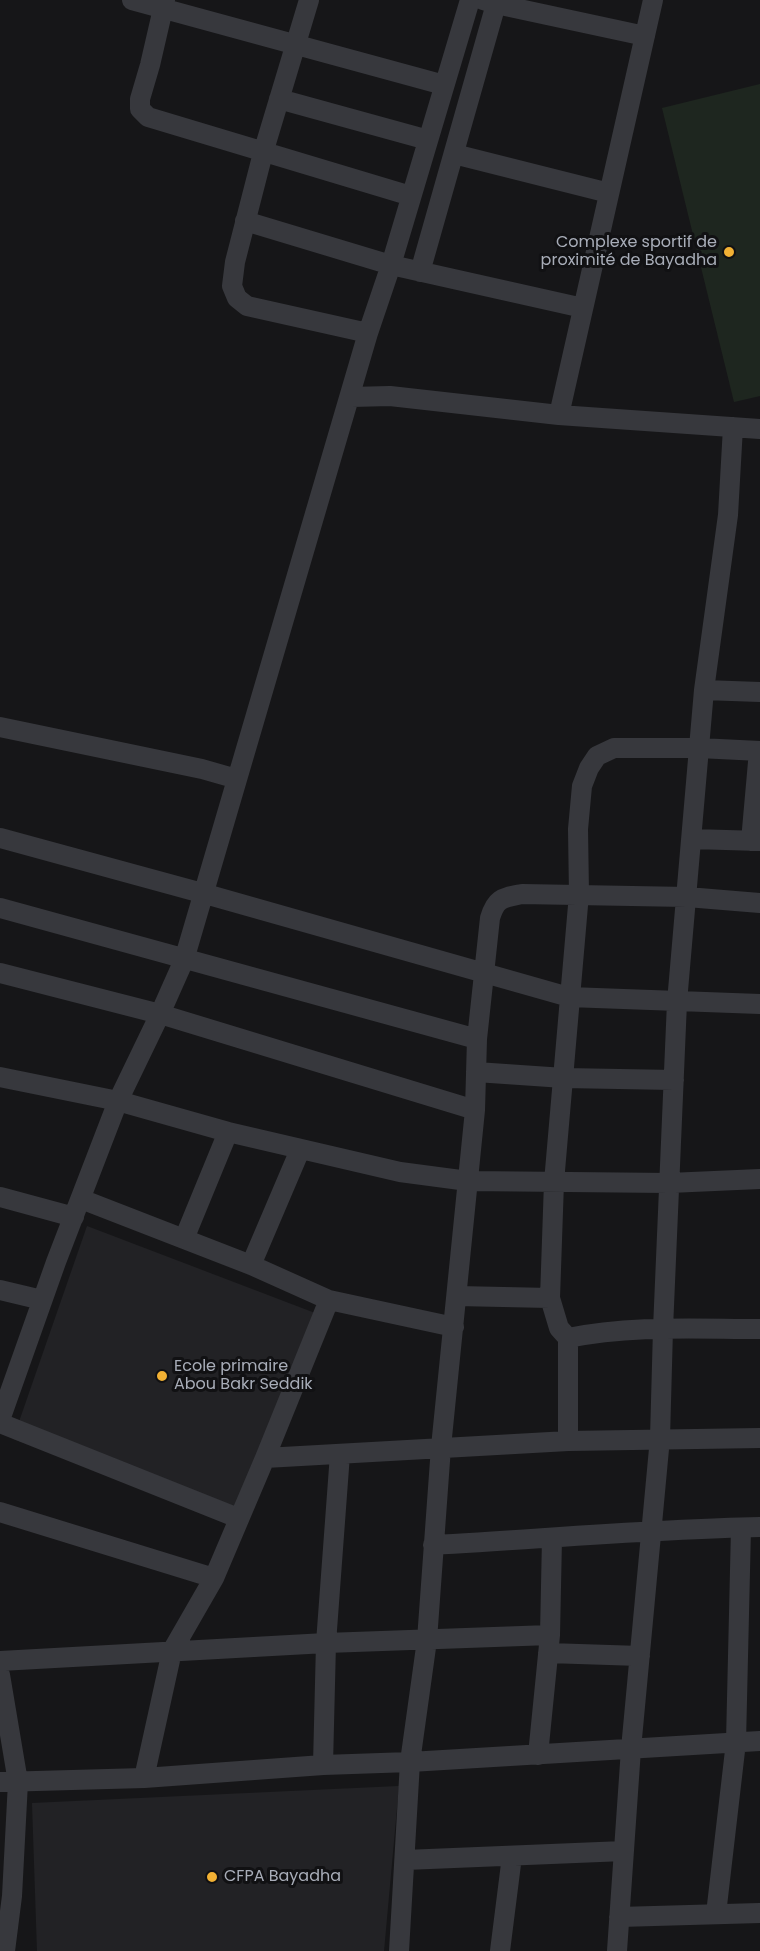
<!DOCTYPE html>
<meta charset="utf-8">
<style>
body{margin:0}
canvas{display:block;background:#161618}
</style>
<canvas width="760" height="1951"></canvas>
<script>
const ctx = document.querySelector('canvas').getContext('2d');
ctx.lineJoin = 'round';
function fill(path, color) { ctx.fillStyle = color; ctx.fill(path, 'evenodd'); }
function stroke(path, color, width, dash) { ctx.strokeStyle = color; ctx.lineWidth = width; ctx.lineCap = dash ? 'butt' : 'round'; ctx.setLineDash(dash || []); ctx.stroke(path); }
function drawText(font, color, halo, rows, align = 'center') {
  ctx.font = font + ' Poppins,sans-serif'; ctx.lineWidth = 6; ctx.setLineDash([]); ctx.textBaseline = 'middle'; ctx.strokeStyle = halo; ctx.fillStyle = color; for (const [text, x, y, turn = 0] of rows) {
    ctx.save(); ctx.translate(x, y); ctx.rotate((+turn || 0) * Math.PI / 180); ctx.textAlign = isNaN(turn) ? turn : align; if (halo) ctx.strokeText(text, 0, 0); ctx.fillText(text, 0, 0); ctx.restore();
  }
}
const built = new Path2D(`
 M87 1226 315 1313 231 1517 13 1439Z
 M399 1786 384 1951H37L32 1803Z`);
const green = new Path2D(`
 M760 84V396L734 402 662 108Z`);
const minor = new Path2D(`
 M132 0 444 85
 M165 0 150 65 140 99V109L148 117 411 196
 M309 0 263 153 235 262 232 286 237 298 247 306 368 333
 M496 4 645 36
 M279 99 428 140
 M454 154 609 193
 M245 221 391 265 583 308
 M420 272 496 4 483 0
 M351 397 390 396 559 415 760 429
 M559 415 653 0
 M704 690 760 692
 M0 727 202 769 237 779
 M760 751 699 748H614L597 756 589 768 582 786 578 829 579 894 554 1182 550 1298 559 1328 568 1338C630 1325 696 1329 760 1329
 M0 838 202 893 569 997 760 1004
 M692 839 760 841
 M751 841 759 751
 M0 908 477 1039
 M0 973 160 1014 475 1110
 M476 1072 564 1078 674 1080
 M0 1077 118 1101 228 1132 400 1172 468 1181 669 1183 760 1179
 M0 1197 74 1217
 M81 1199 251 1265 329 1300 265 1458 214 1578 172 1651 144 1778
 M184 1239 228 1132
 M251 1265 300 1150
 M0 1290 42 1300
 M457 1296 550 1298
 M329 1300 454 1327
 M568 1338V1441
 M0 1420 56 1262 118 1101 160 1014 184 960 368 333 391 265 470 0
 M0 1423 238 1518
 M265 1458 568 1441 760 1438
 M0 1512 214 1578
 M433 1545C542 1539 651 1529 760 1527
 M548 1653 640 1656
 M0 1661 326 1643 550 1635
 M0 1675 18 1782 12 1896 5 1951
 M538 1755 550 1635 552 1538
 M323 1765 326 1643 340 1454
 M0 1782 144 1778 323 1765 410 1762 760 1741
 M405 1860 624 1851
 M716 1914 736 1742 741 1528
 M619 1917 760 1913
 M399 1951 410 1762 427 1640 441 1447 475 1110 477 1039 490 918C496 898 502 898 522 894L687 897 760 903
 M500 1951 512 1856
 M617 1951 631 1749 660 1438 663 1329 677 1002 704 690 728 515 733 427`);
const markers = [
 [729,252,6,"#f2b134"],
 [162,1376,6,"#f2b134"],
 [212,1877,6,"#f2b134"]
];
const poiNames = [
 ["Complexe sportif de",717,243,"right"],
 ["proximité de Bayadha",717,261,"right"],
 ["Ecole primaire",174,1367],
 ["Abou Bakr Seddik",174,1385],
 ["CFPA Bayadha",224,1877]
];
fill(built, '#222225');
fill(green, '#1e261f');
stroke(minor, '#37383d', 20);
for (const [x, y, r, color] of markers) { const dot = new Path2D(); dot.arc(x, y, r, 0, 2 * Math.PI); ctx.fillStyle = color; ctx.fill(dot); stroke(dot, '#111113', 2); }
drawText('16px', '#a8adb8', '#111113', poiNames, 'left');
</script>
